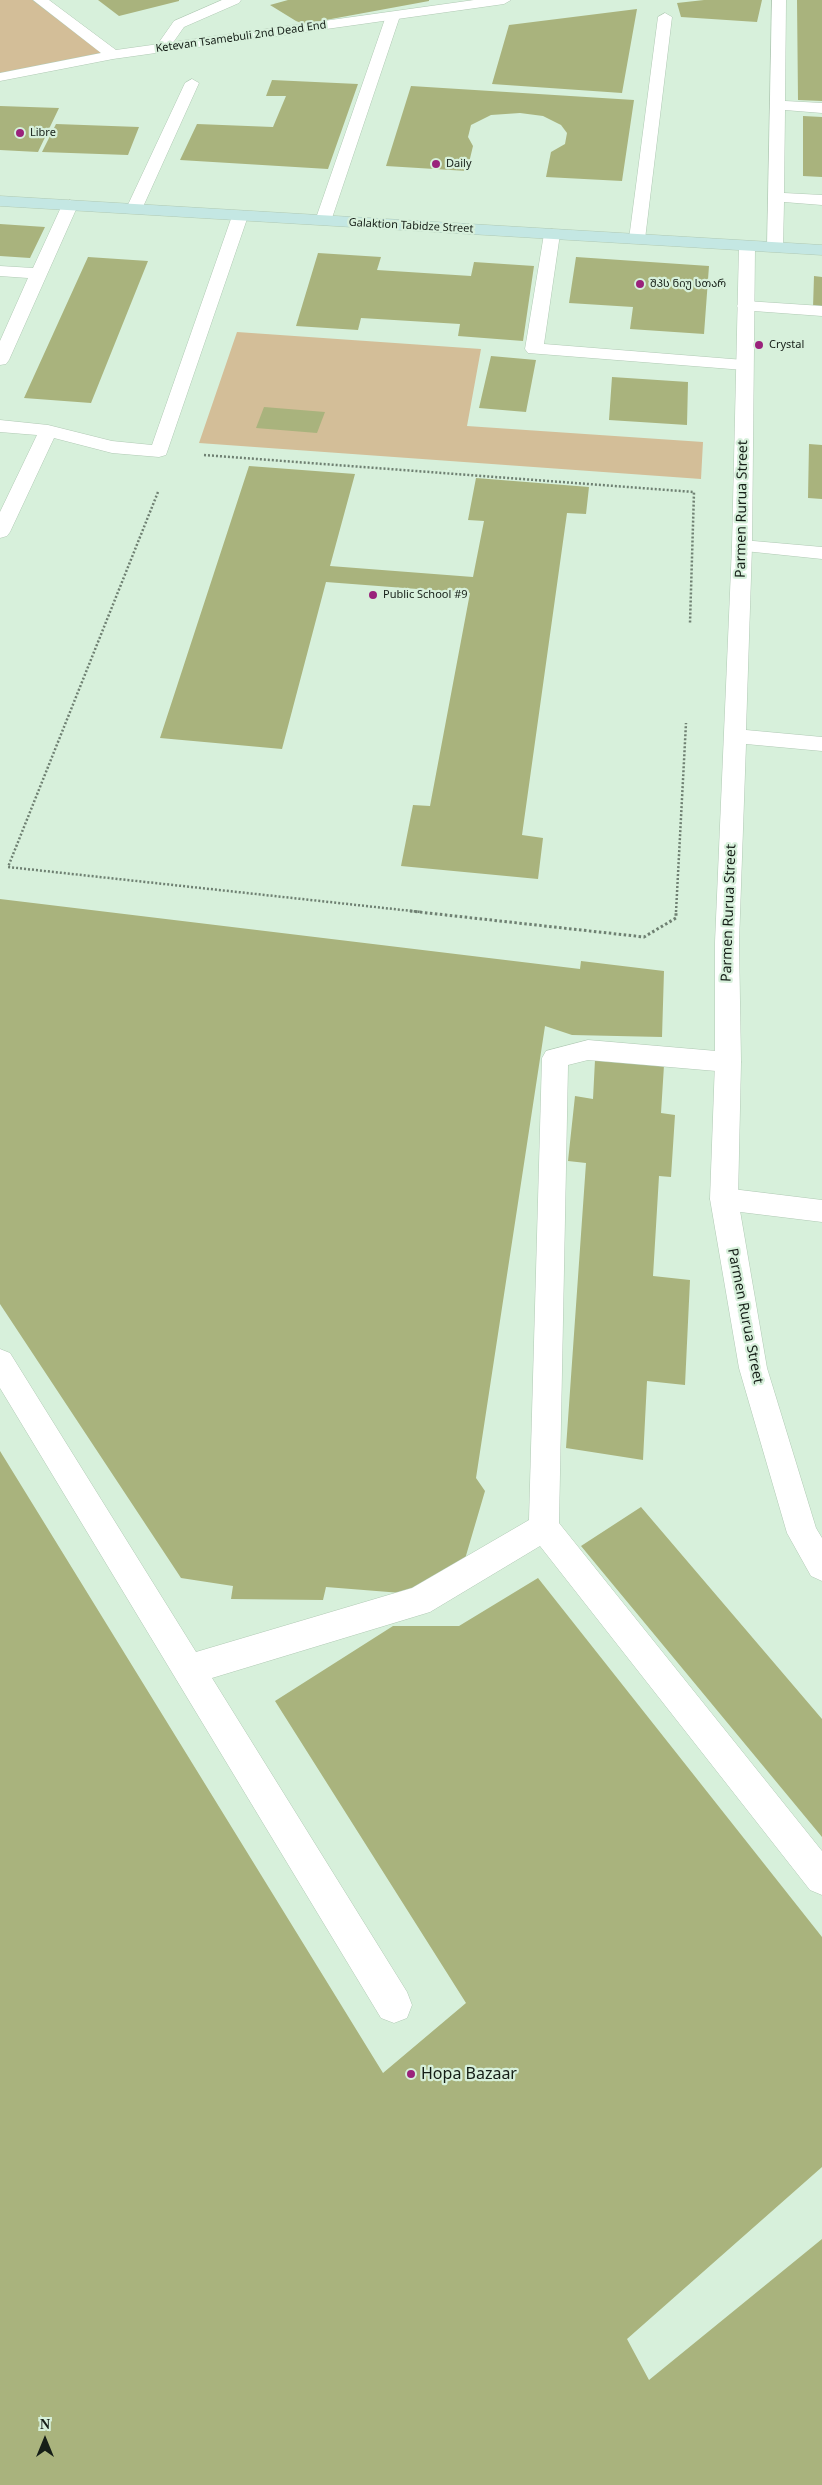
<!DOCTYPE html>
<meta charset="utf-8">
<style>
body{margin:0}
#map{position:relative;width:822px;height:2485px;overflow:hidden;background:#d7f0db;font-family:Georgia,serif}
canvas{display:block}
.north{position:absolute;left:20px;top:2415px;width:50px;height:50px;-webkit-text-stroke:4px #d7f0db;paint-order:stroke;rotate:0deg;font-size:14px;font-weight:700;line-height:20px;text-align:center;color:#151e17}
.north::after{content:'';display:block;margin:auto;width:18px;height:22px;background:#151e17;clip-path:polygon(50% 0,100% 100%,50% 72%,0 100%)}
</style>
<div id="map">
<canvas width="822" height="2485"></canvas>
<div class="north">N</div>
</div>
<script>
const ctx = document.querySelector('canvas').getContext('2d');
ctx.lineJoin = 'round';
function fill(path, color) { ctx.fillStyle = color; ctx.fill(path, 'evenodd'); }
function stroke(path, color, width, dash) { ctx.strokeStyle = color; ctx.lineWidth = width; ctx.lineCap = dash ? 'butt' : 'round'; ctx.setLineDash(dash || []); ctx.stroke(path); }
function drawText(font, color, halo, rows, align = 'center') {
  ctx.font = font + ' Georgia,"Noto Sans Georgian",serif'; ctx.lineWidth = 4.5; ctx.setLineDash([]); ctx.textBaseline = 'middle'; ctx.strokeStyle = halo; ctx.fillStyle = color; for (const [text, x, y, turn = 0] of rows) {
    ctx.save(); ctx.translate(x, y); ctx.rotate((+turn || 0) * Math.PI / 180); ctx.textAlign = isNaN(turn) ? turn : align; if (halo) ctx.strokeText(text, 0, 0); ctx.fillText(text, 0, 0); ctx.restore();
  }
}
const green = new Path2D(`
 M0 0H40L113 55 0 77Z
 M237 332 481 349 467 426 703 442 701 479 199 443Z`);
const building = new Path2D(`
 M98 0H179V1L119 16Z
 M288 0H429V1L304 24 296 21 270 5Z
 M704 0H762L757 22 681 17 677 3Z
 M797 0H822V101L798 100Z
 M637 9 622 93 492 84 509 25Z
 M272 80 358 84 328 169 180 160 197 124 273 127 286 96H266Z
 M411 86 634 100 622 181 546 177 551 152 565 144 567 133 561 125 543 116 520 113 491 115 471 125 468 137 473 146 467 171 386 166Z
 M0 106 59 108 38 152 0 150Z
 M803 116 822 117V177L803 176Z
 M56 124 139 127 128 155 42 152Z
 M0 224 45 227 30 258 0 256Z
 M318 253 381 257 377 270 471 276 474 262 534 266 523 341 458 336 460 324 361 318 358 330 296 326Z
 M88 257 148 261 91 403 24 398Z
 M576 257 709 266 704 334 630 329 633 307 569 303Z
 M814 276 822 277V308H813Z
 M491 356 536 360 526 412 479 408Z
 M612 377 688 382 687 425 609 420Z
 M264 407 325 412 317 433 256 428Z
 M809 444 822 445V499L808 498Z
 M249 466 355 474 330 566 473 577 484 521 468 520 476 478 589 487 586 514 567 513 522 835 543 838 538 879 401 866 413 805 430 806 470 593 326 582 282 749 160 738Z
 M0 899 580 969 581 961 664 971 662 1037 572 1035 545 1026 476 1478 485 1491 465 1559 414 1594 326 1587 323 1600 231 1599 233 1586 181 1578 0 1304Z
 M595 1060 664 1065 661 1113 675 1115 671 1177 659 1176 653 1276 690 1280 685 1385 647 1381 643 1460 566 1448 586 1163 568 1161 575 1096 593 1099Z
 M0 1451 383 2073 466 2003 275 1701 393 1626H459L538 1578 822 1937V2167L627 2339 649 2380 822 2239V2485H0Z
 M641 1507 822 1719V1837L581 1546Z`);
const pathFar1 = new Path2D(`
 M204 455 694 492 690 623
 M158 492 8 867 421 912
 M676 912 686 723`);
const path = new Path2D(`
 M410 911 644 937 676 918V911`);
const lane = new Path2D(`
 M222 0H241L239 3 184 27 167 51H157L155 48 174 21Z
 M772 0H786L785 101 822 103V113L785 110 784 193 822 195V205L784 202 783 247 781 251H769L767 247Z
 M393 12 400 16 331 221 329 224H317L315 221 386 16Z
 M665 13 672 17 645 239 643 242H631L629 239 658 17Z
 M192 79 199 83 142 209 140 212H128L126 209 185 83Z
 M70 200 78 205 9 360 6 364 0 365V341L28 278 0 276V266L33 268 62 205Z
 M240 211 248 216 166 455 159 457 112 453 54 438 10 532 7 536 0 538V512L37 435 0 432V420L48 425 112 441 152 445 232 216Z
 M552 229 558 231 560 234 544 344 744 360 750 361 753 365 750 369 744 370 528 353 525 349 544 234 546 231Z
 M746 301 822 306V316L740 310 737 306 740 302Z
 M742 540 822 547V559L735 550 732 546 735 542Z
 M588 1040 728 1052 737 1055 741 1062 737 1069 728 1072 588 1060 568 1065 559 1523 822 1851V1895L810 1890 540 1546 430 1612 212 1678 407 1992 412 2005 407 2018 394 2023 381 2018 0 1388V1349L10 1353 196 1652 412 1588 529 1520 542 1058 546 1051Z
 M724 1188 822 1200V1222L724 1210 714 1207 710 1199 714 1191Z`);
const street = new Path2D(`
 M33 0H49L116 50 474 0H511L504 4 113 59 0 81V73L101 53Z
 M747 241 753 242 755 246 752 546 746 730 822 737V751L746 744 739 942 741 1062 738 1199 767 1368 816 1528 822 1538V1581L811 1576 787 1533 739 1368 710 1199 715 1062V942L732 546 739 246 741 242Z`);
const secondary = new Path2D(`
 M0 196 822 245V255L0 206Z`);
const markers = [
 [20,133,5,"#9a227b"],
 [436,164,5,"#9a227b"],
 [640,284,5,"#9a227b"],
 [759,345,5,"#9a227b"],
 [373,595,5,"#9a227b"],
 [411,2074,5,"#9a227b"]
];
const farStreetnames = [
 ["Ketevan Tsamebuli 2nd Dead End",241,37,-8],
 ["Galaktion Tabidze Street",411,226,3]
];
const farPoinames = [
 ["Libre",30,133],
 ["Daily",446,164],
 ["შპს ნიუ სთარ",650,284],
 ["Crystal",769,345],
 ["Public School #9",383,595]
];
const streetNames = [
 ["Parmen Rurua Street",742,509,-89],
 ["Parmen Rurua Street",729,913,-88],
 ["Parmen Rurua Street",745,1316,79]
];
const nearPoinames = [
 ["Hopa Bazaar",421,2074]
];
fill(green, '#d3be98');
fill(building, '#a9b37d');
stroke(lane, '#b0c9b4', 1);
stroke(street, '#b0c9b4', 1);
stroke(secondary, '#b0c9b4', 1);
stroke(pathFar1, '#6f8072', 2.5, [2, 2]);
stroke(path, '#6f8072', 3, [2.5, 2.5]);
fill(lane, '#fff');
fill(street, '#fff');
fill(secondary, '#c4e7e3');
for (const [x, y, r, color] of markers) { const dot = new Path2D(); dot.arc(x, y, r, 0, 2 * Math.PI); ctx.fillStyle = color; ctx.fill(dot); stroke(dot, '#d7f0db', 2); }
drawText('11px', '#151e17', '#d7f0db', farStreetnames);
drawText('11px', '#151e17', '#d7f0db', farPoinames, 'left');
drawText('14px', '#151e17', '#d7f0db', streetNames);
drawText('16px', '#151e17', '#d7f0db', nearPoinames, 'left');
</script>
